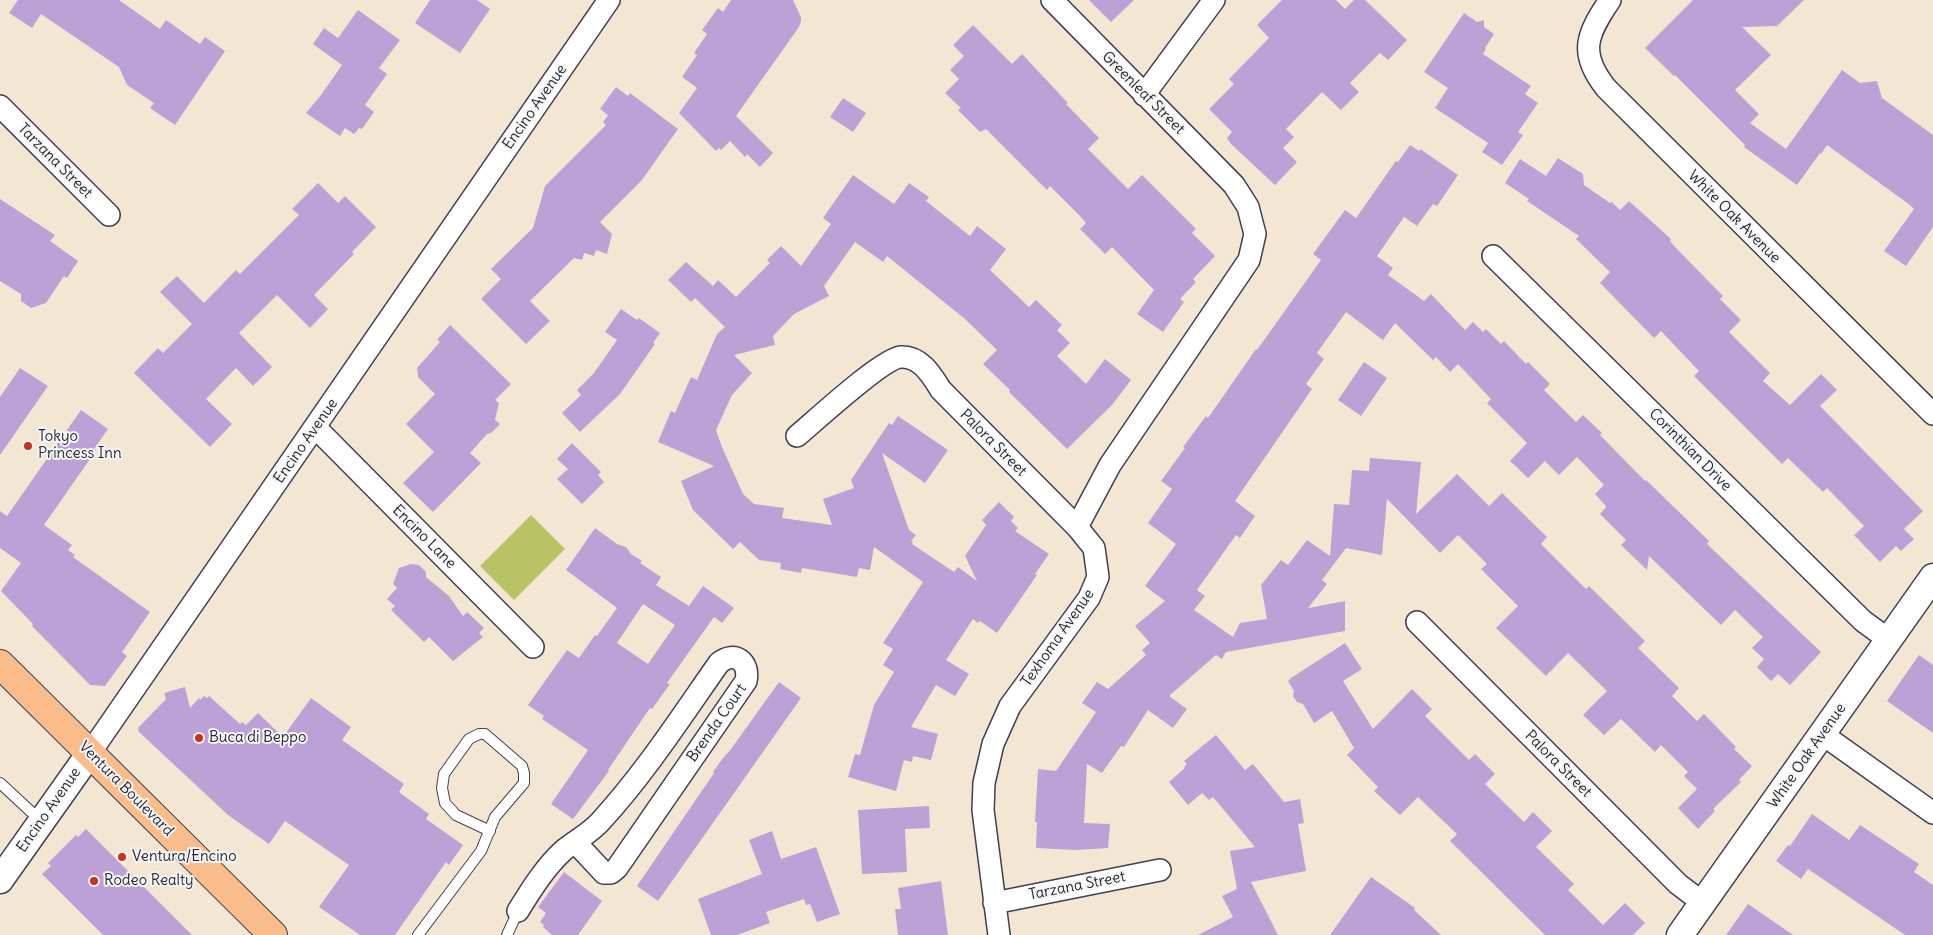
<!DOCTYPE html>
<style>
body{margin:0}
canvas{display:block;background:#f3e7d3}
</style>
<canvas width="1933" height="935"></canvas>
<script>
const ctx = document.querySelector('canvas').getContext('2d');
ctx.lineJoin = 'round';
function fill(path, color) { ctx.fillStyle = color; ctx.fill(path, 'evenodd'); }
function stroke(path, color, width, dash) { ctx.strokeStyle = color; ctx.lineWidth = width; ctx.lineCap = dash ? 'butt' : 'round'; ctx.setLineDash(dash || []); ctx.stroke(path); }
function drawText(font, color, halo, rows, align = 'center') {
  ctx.font = font + ' Delius,sans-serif'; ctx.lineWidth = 4; ctx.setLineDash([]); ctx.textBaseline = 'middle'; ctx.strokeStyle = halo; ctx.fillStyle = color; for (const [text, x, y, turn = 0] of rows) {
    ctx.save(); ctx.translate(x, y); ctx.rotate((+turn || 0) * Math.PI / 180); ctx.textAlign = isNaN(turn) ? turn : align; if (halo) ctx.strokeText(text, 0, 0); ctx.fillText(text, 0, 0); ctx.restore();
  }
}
const green = new Path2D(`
 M531 515 565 549 514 600 480 566Z`);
const building = new Path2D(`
 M18 0H119L160 29 166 20 200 44 205 37 225 51 175 125 150 108 154 103 127 85 119 67 41 14 32 28 9 13Z
 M430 0H477L490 9 460 53 415 23Z
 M731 0H793L801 17V21L799 27 736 116 773 153 760 167 747 154 745 157 730 141 721 150 719 148 716 151 679 113 697 88 682 77 697 55 694 53 707 34 702 30 718 8 723 12Z
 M1089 0H1134L1111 22Z
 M1282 0H1336L1345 9 1354 0H1365L1407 40 1388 60 1380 53 1350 83 1359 92 1341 110 1322 92 1286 129 1294 137 1283 148 1297 162 1275 185 1231 144 1227 138 1232 132 1209 109 1234 84 1229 79 1269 38 1257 25Z
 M1693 0H1804L1777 26 1742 27 1771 55 1735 90 1759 114 1750 123 1786 149 1842 70 1860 83 1877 81 1882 98 1933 135V227L1906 266 1884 251 1914 209 1910 205 1827 145 1821 154 1820 153 1797 185 1744 147 1745 145 1675 75 1674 76 1645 48Z
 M358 10 400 40 379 68 387 74 365 105 374 112 362 129 359 128 354 134 345 128 340 136 306 113 321 95 342 65 313 44 324 28 338 38Z
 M1464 13 1477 22 1484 20V27L1494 34 1485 48 1486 49 1483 54 1531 86 1525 94 1538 103 1518 132 1523 135 1502 165 1482 152 1488 143 1435 108 1448 88 1424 72Z
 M973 25 1012 64 1022 54 1068 103 1066 104 1099 138 1088 149 1128 189 1142 175 1196 229 1192 233 1215 256 1193 279 1196 282 1180 299 1184 302 1163 332 1137 314 1154 290 1112 247 1105 254 1080 229 1086 223 1079 215 1050 186 1047 190 986 129 980 132 958 110 961 108 945 93 959 79 950 70 964 56 953 45Z
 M616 87 628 96 630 93 678 129 642 180 600 222 612 234 607 254 596 250 594 256 584 253 582 260 574 258 530 301 550 321 526 344 481 299 501 279 491 269 533 228 545 186 606 125 603 122 608 115 600 109Z
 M843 98 866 113 853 132 830 117Z
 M1410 145 1419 151 1420 149 1458 175 1437 206 1433 204 1417 226 1404 217 1377 256 1393 268 1388 275 1424 301 1431 294 1465 330 1473 322 1483 332 1486 329 1501 344 1504 341 1526 364 1528 362 1550 384 1544 390 1576 422 1583 415 1602 433 1600 435 1645 481 1646 480 1709 541 1707 544 1821 652 1790 685 1778 674 1771 681 1757 667 1764 659 1752 648 1763 637 1735 610 1721 625 1649 556 1647 570 1621 545 1626 540 1600 514 1606 507 1605 505 1595 494 1604 485 1577 457 1559 475 1545 461 1528 478 1510 461 1527 443 1487 403 1491 399 1458 364 1450 372 1436 357 1433 360 1395 323 1383 340 1346 312 1317 353 1324 359 1306 384 1312 389 1235 501 1255 516 1240 538 1236 535 1197 590 1205 596 1194 610 1233 637 1240 623 1267 619 1261 585 1281 560 1288 565 1307 540 1330 556 1334 504 1349 505 1352 470 1369 471 1370 458 1421 462 1416 514 1457 474 1489 506 1502 493 1547 537 1541 544 1586 589 1589 586 1645 641 1638 648 1679 688 1672 696 1697 721 1704 714 1736 747 1734 749 1752 766 1739 780 1741 782 1713 809 1715 811 1698 829 1678 808 1697 789 1684 776 1688 772 1661 745 1655 752 1621 719 1604 735 1583 715 1607 691 1568 653 1546 676 1496 628 1518 606 1481 569 1487 564 1458 535 1440 553 1387 499 1382 555 1346 548 1322 580 1327 584 1308 608 1345 601V631L1226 652 1222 659 1216 655 1169 696 1187 709 1173 728 1148 710 1124 747 1121 746 1102 773 1087 764 1084 823 1110 824 1108 848 1076 850 1036 848 1037 822H1035L1038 769 1056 771 1096 712 1082 703 1097 682 1108 689 1146 655 1142 650 1150 643 1135 626 1165 601 1145 586 1176 544 1148 523 1172 489 1161 481 1185 448 1183 447 1206 416 1208 418 1256 349 1257 350 1321 260 1313 254 1345 210 1356 218 1396 161 1398 162Z
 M1558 158 1583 174 1584 185 1610 203 1612 202 1620 210 1629 201 1671 239 1670 241 1676 248 1723 296 1720 299 1741 320 1729 332 1770 373 1763 381 1790 405 1821 374 1837 390 1820 406 1923 511 1904 529 1914 539 1901 551 1896 546 1880 562 1854 535 1864 526 1827 488 1823 492 1788 458 1782 464 1694 376 1699 371 1661 331 1654 338 1600 283 1610 272 1576 239 1579 236 1527 201 1529 199 1505 183 1520 159 1546 176Z
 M853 175 894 204 909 183 929 197 926 201 970 236 977 226 1006 249 990 270 1029 307 1036 300 1062 325 1057 330 1070 343 1057 356 1086 384 1105 359 1131 380 1112 405 1067 449 1009 392 1010 390 983 364 997 350 965 319 887 256 883 262 855 242 824 286 829 296 794 314 773 336 775 345 734 355 752 373 732 395 716 430 722 447 743 494 754 504 784 508 782 518 832 525 823 499 854 488 851 480 889 423 892 425 898 416 948 450 925 483 882 453 909 530 916 535 911 541 913 542 912 544 954 572 958 567 977 581 965 556 986 525 982 520 999 502 1014 517 1011 521 1018 528 1015 531 1049 554 1035 574 1037 575 997 633 980 621 978 623 973 619 946 660 969 674 955 696 936 685 911 727 938 734 931 760 913 756 912 762 904 760 896 791 848 777 855 754 860 755 874 705 894 672 883 665 893 649 883 643 923 582 874 547 870 570 859 568 857 577 802 568 801 573 780 569 781 563 759 560 740 542 733 549 693 510 681 481 714 466 658 442 671 411 675 413 691 377 697 380 717 334 725 327 695 298 691 302 668 280 686 262 713 286 718 280 736 297 770 263 767 260 781 246 801 266 831 224 823 218Z
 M318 183 338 203 345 196 376 227 352 252 354 254 314 295 328 309 310 328 277 295 239 333 272 367 253 386 236 368 206 399 232 424 210 447 134 373 158 348 163 353 192 324 160 292 177 276 204 303 236 270 240 274 299 215 292 209Z
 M0 199 55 235 50 241 78 261 67 278 64 276 46 303 31 308 21 301V294L0 281Z
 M621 309 637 320 639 318 660 333 653 343 655 344 620 394 580 432 562 413 581 395 577 390 594 373 617 340 605 332Z
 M450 325 511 384 495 400 499 403 495 420 500 424 491 433 487 434 470 453 481 463 433 512 403 483 434 452 406 424 435 394 418 377 417 368 440 342 437 340Z
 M1364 362 1387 378 1361 416 1338 400Z
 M20 368 48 386 0 455V397Z
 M81 410 108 429 94 449 96 450 90 459 44 525 72 545 68 550 75 555 73 557 150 612 122 652 127 656 105 686 90 685 32 626 33 624 1 591 21 563 0 548V511L7 516Z
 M572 443 601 472 598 475 604 482 582 504 557 479 568 469 557 459Z
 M595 528 617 544 626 547 631 554 642 561 640 563 661 577 656 585 689 606 703 586 734 608 722 623 714 617 667 683 670 684 652 709 650 708 608 770 609 771 573 819 551 804 588 750 542 719 544 716 528 705 567 650 579 658 595 635 597 636 617 608 566 570ZM643 604 675 625 648 664 617 643Z
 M411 564 419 565 426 572V577L449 596 463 616 467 612 484 628 479 633 483 637 453 661 429 637 424 642 391 610 395 606 387 599 397 588 393 584 399 568Z
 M1345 643 1362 669 1343 681 1373 729 1412 689 1432 709 1425 716 1469 760 1475 754 1495 774 1485 784 1524 822 1533 812 1552 831 1536 847 1574 884 1568 890 1603 925 1625 903 1645 923 1633 935H1545L1450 841 1457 834 1418 797 1400 815 1374 791 1378 787 1347 755 1354 748 1332 711 1314 723 1303 704 1297 702 1293 696 1294 691 1288 681 1291 678Z
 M1919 655 1933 665V733L1887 701Z
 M779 682 801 698 658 901 637 886 714 773 713 772 723 758 731 749Z
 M185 687 190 708 199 698 200 700 204 696 207 698 209 696 240 724 242 722 246 725 258 713 283 737 311 698 351 727 342 740 404 784 399 792 429 814 426 819 463 845 449 865 446 862 395 935H360L319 907 349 865 285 821 269 844 228 815 138 731 139 729 138 728 166 699 164 693Z
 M1216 735 1245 770 1253 764 1284 802 1300 799 1304 823 1298 824 1306 871 1251 882 1278 935H1198L1233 917 1222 896 1237 889 1230 851 1255 847 1213 797 1209 800 1202 793 1188 805 1169 782 1185 768 1184 767 1187 764 1184 761Z
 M929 806 930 828 905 829 907 872 862 874 858 810Z
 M1812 814 1849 840 1860 825 1919 864 1914 872 1933 885V935H1905L1808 869 1801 879 1776 861 1788 845 1790 846Z
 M86 829 192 935H103L42 874 51 866 48 863 76 835 78 837Z
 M772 831 781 859 816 847 840 914 817 922 810 904 806 905 804 899 766 912 770 923 737 935H711L698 899 762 874 749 840Z
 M564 872 602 901 578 935H552L543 927 544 925 540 922 546 913 538 907Z
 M1371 877 1415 908 1414 910 1441 935H1330Z
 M941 881 948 935H898L895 909H901L898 888Z
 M1748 904 1793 935H1726Z`);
const service = new Path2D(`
 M0 783 41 821
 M418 935 481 851 495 817 524 783V773L522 766 485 734H479L469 739 444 774 442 788 445 803 456 815 490 831
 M507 935 518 911`);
const minor = new Path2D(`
 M1610 0C1587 34 1578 53 1606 88L1933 414
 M1144 95 1214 0
 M0 106 109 215
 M1493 256 1863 621 1889 640
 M315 427 533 647
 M797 436C815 421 883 358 901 357 921 356 932 376 941 390L1077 527
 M1417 622 1678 884 1703 903
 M1822 734 1933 813
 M90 753 609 0
 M994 903 1160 870
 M518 911C531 890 545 867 564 850 576 840 589 834 600 822 645 773 681 717 719 663 735 650 750 662 746 681L617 868 611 873H604L576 843
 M999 935 983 810 984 783 993 744 1010 706 1089 598 1098 577 1094 548 1077 527 1110 465 1249 260 1255 234 1248 207 1234 185 1052 0`);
const tertiary = new Path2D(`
 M0 880 90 753
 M1680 935 1933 577`);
const primary = new Path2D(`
 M0 664 273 935`);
const markers = [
 [28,446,5,"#c8321e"],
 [199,738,5,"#c8321e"],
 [122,857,5,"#c8321e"],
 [94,881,5,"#c8321e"]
];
const streetNames = [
 ["Greenleaf Street",1143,93,45],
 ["Encino Avenue",535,107,-55],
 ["Tarzana Street",55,161,45],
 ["White Oak Avenue",1734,217,45],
 ["Encino Avenue",306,441,-55],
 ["Palora Street",993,443,45],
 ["Corinthian Drive",1690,450,45],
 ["Encino Lane",424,537,45],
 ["Texhoma Avenue",1058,638,-55],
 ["Brenda Court",717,723,-55],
 ["White Oak Avenue",1807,756,-55],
 ["Palora Street",1558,764,45],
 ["Ventura Boulevard",126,789,45],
 ["Encino Avenue",49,810,-55],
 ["Tarzana Street",1077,886,-11]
];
const poiNames = [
 ["Tokyo",38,437],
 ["Princess Inn",38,454],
 ["Buca di Beppo",209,738],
 ["Ventura/Encino",132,857],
 ["Rodeo Realty",104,881]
];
fill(green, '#b7c466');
fill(building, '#bca1d6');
stroke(service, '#414052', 12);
stroke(minor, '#414052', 24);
stroke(tertiary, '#414052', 29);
stroke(primary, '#414052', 30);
stroke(service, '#fff', 10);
stroke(minor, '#fff', 21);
stroke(tertiary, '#fff', 26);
stroke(primary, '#f9bc8a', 28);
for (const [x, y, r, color] of markers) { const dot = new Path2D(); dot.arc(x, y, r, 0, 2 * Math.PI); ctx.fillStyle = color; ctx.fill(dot); stroke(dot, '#f6f6f2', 2); }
drawText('15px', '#22223b', '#f6f6f2', streetNames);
drawText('15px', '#22223b', '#f6f6f2', poiNames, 'left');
</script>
